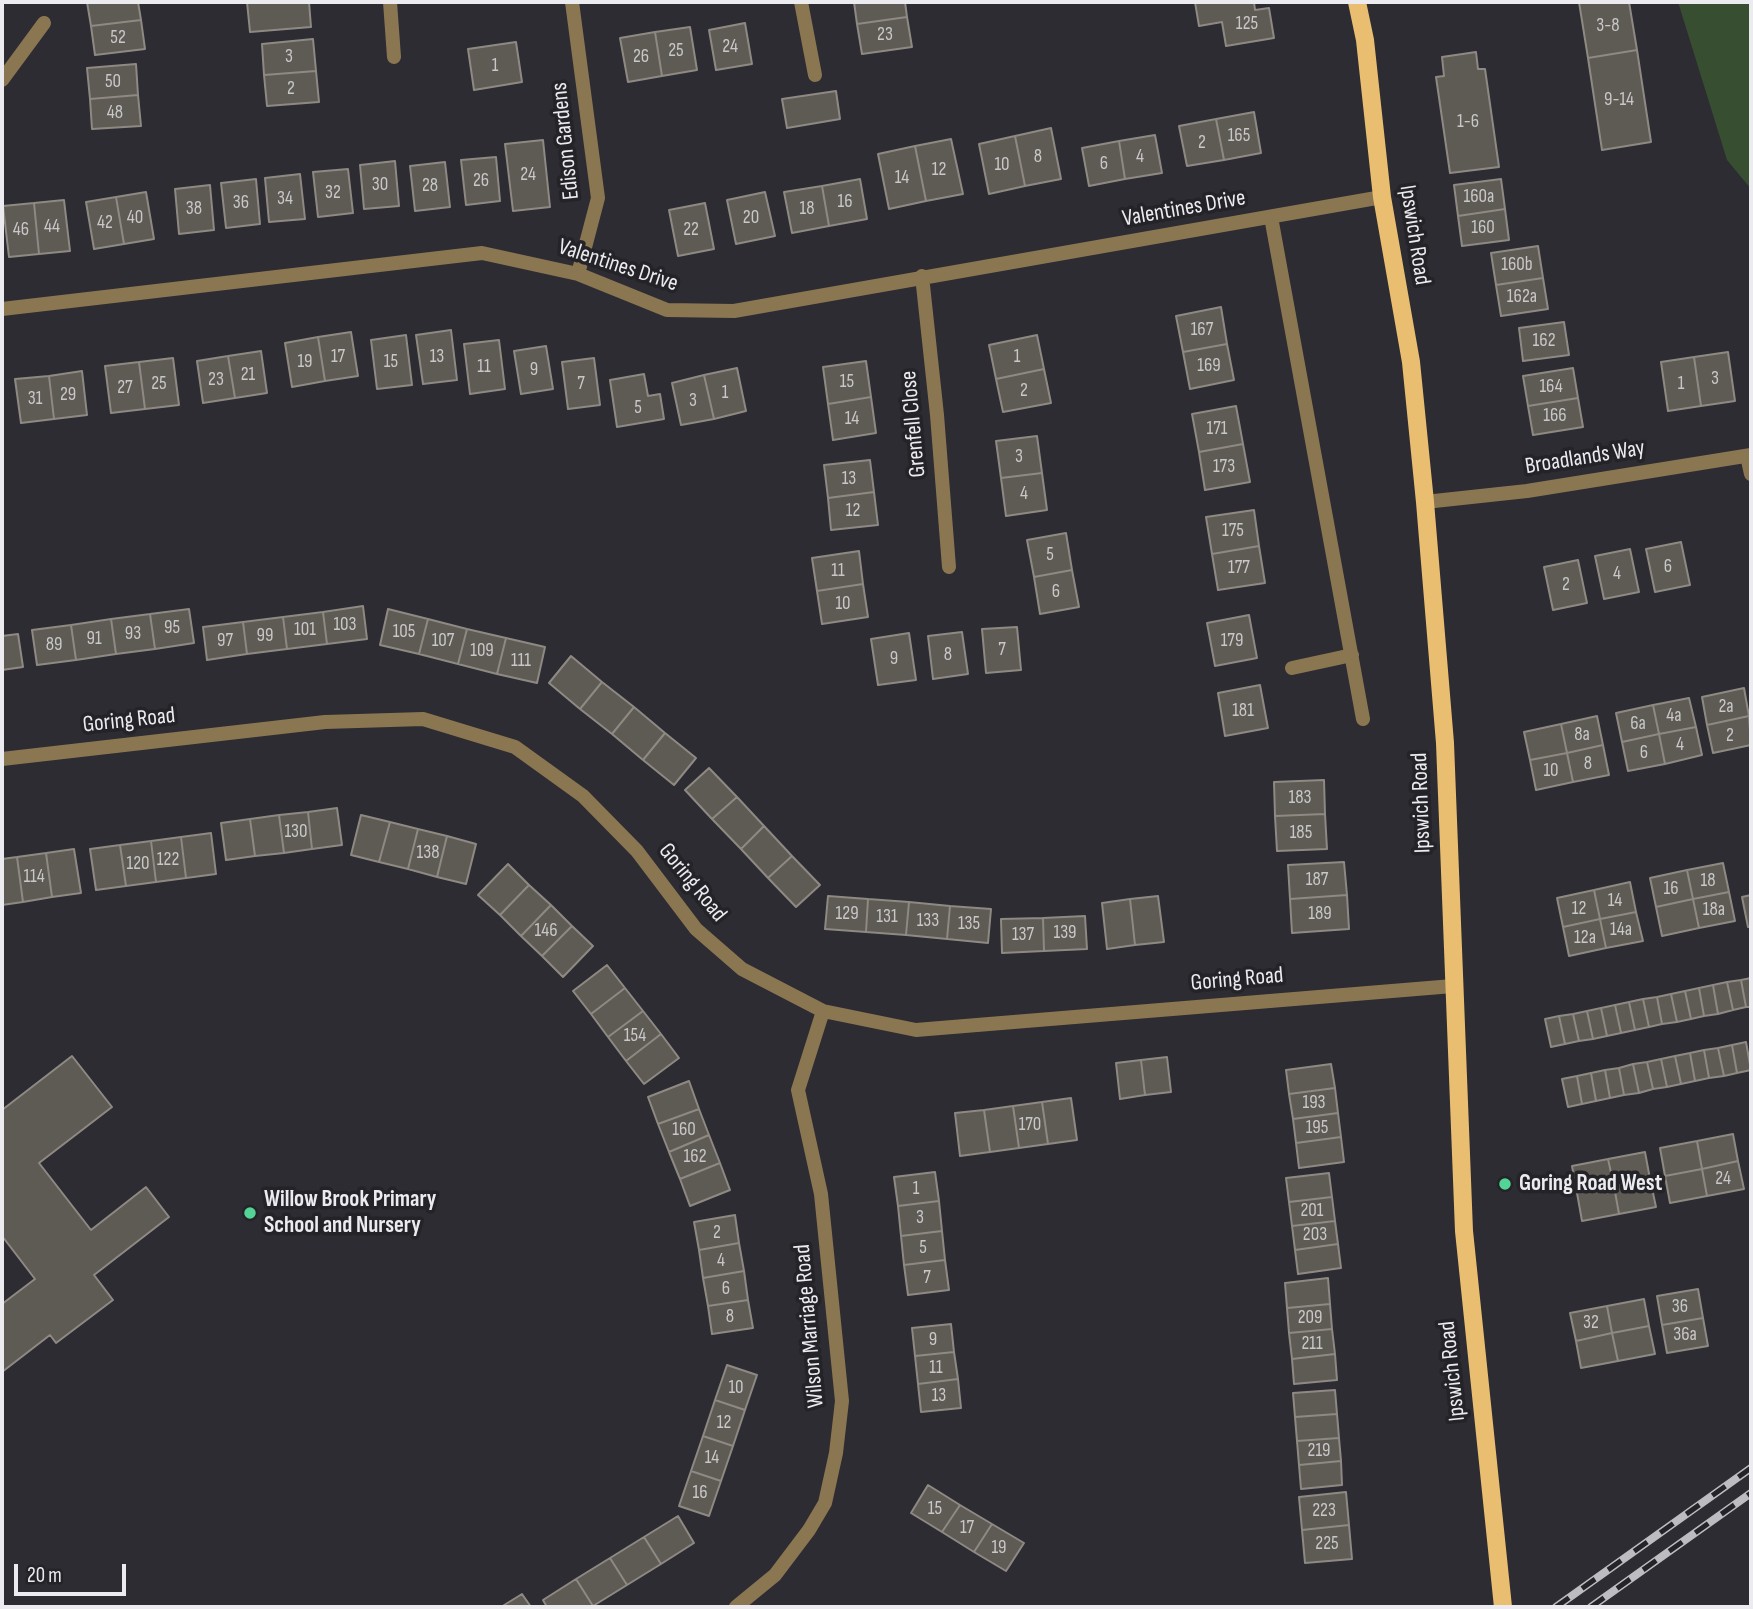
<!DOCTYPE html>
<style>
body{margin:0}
#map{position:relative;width:1753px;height:1609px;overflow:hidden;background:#2d2c32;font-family:"Sofia Sans Condensed",sans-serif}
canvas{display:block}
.frame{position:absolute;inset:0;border:4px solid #ececf0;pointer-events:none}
.scale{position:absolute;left:14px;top:1564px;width:112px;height:32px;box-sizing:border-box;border:4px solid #ececf0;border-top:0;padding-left:9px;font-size:21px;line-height:24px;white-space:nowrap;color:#ececf0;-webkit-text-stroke:5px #232328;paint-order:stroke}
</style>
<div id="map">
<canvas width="1753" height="1609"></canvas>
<div class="frame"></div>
<div class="scale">20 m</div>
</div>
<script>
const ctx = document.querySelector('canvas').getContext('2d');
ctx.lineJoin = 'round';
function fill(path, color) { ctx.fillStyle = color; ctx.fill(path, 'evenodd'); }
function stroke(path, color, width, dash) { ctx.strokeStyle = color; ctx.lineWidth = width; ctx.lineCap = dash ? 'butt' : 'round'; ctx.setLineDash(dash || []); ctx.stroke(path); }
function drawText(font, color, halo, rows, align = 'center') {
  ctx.font = font + ' "Sofia Sans Condensed",sans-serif'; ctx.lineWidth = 7; ctx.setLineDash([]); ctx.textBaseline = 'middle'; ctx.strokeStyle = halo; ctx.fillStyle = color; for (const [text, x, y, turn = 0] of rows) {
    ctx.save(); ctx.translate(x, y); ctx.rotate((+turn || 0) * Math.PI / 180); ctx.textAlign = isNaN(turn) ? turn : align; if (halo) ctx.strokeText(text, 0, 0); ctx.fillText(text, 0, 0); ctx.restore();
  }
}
const green = new Path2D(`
 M1678 2H1751V189L1727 160Z`);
const building = new Path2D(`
 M87 2H138L141 20 91 26Z
 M247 2H309L311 27 250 32Z
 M854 2H905L907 17 857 24Z
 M1195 2H1254L1255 10 1269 8 1274 38 1226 46 1222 22 1199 26Z
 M1579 2H1629L1637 50 1588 58Z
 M907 17 912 47 862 54 857 24Z
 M141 20 145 49 95 55 91 26Z
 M745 23 752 64 716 70 709 30Z
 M690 27 697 70 662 76 655 32Z
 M655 32 662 76 628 82 620 38Z
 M313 39 316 71 264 75 262 44Z
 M516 42 522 82 474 90 468 49Z
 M1637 50 1651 142 1602 150 1588 58Z
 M1476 52 1478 69H1485L1499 167 1450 173 1436 77 1444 76 1442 57Z
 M136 64 138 95 90 99 87 68Z
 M316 71 319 102 267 106 264 75Z
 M836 91 840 119 787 128 782 99Z
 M138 95 141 126 92 129 90 99Z
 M1254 112 1261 153 1224 160 1216 119Z
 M1216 119 1224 160 1187 166 1179 126Z
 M1051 128 1061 179 1025 186 1015 136Z
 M1155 135 1162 173 1125 179 1119 141Z
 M1015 136 1025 186 989 194 979 144Z
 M951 139 963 194 926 201 915 146Z
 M543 140 550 207 513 211 505 144Z
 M1119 141 1125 179 1089 186 1082 148Z
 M915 146 926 201 889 209 878 154Z
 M496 157 500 201 466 205 461 160Z
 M395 161 399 206 364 209 360 165Z
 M445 162 450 207 415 211 410 166Z
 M348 169 353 213 318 217 313 172Z
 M300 174 305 219 269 222 265 178Z
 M256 179 260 224 226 228 221 183Z
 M860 179 867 219 829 226 822 186Z
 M1501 179 1505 209 1458 216 1454 185Z
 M210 185 214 230 179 234 175 189Z
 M822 186 829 226 792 233 784 192Z
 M146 192 154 239 124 244 116 197Z
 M765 192 775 236 736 244 727 200Z
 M116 197 124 244 94 249 86 202Z
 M64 200 70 251 39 254 34 203Z
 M34 203 39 254 9 257 3 206Z
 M705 203 714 249 678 256 669 210Z
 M1505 209 1509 240 1462 246 1458 216Z
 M1538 246 1543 278 1496 285 1491 253Z
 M1543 278 1548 309 1501 316 1496 285Z
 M1221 307 1227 344 1183 352 1176 316Z
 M1564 322 1569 355 1523 361 1519 328Z
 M451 330 457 380 423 384 416 335Z
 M351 332 358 376 325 381 318 337Z
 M406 335 412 385 377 389 371 340Z
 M1037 335 1044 369 996 379 989 345Z
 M318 337 325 381 292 387 285 343Z
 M499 340 505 389 470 394 464 344Z
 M1227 344 1234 380 1190 389 1183 352Z
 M546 346 553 389 521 394 514 351Z
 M261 351 267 393 235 398 228 356Z
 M1728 352 1735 401 1701 406 1694 357Z
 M228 356 235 398 203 403 197 361Z
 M1694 357 1701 406 1668 411 1661 362Z
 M173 358 179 405 145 409 139 362Z
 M594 358 600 405 568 409 562 362Z
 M866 361 871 397 828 404 823 367Z
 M139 362 145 409 111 413 105 366Z
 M737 368 746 411 714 419 704 375Z
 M1573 368 1578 398 1528 406 1523 376Z
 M1044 369 1051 403 1003 412 996 379Z
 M82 371 87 415 54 419 49 376Z
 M644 374 648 396 660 394 664 419 617 427 610 380Z
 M704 375 714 419 681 425 672 383Z
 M49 376 54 419 21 423 15 379Z
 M871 397 876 433 833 440 828 404Z
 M1578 398 1583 427 1533 435 1528 406Z
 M1236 406 1243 444 1199 452 1192 414Z
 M1037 436 1042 473 1001 478 996 441Z
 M1243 444 1250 482 1205 490 1199 452Z
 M870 460 874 492 828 498 824 465Z
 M1042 473 1047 510 1006 516 1001 478Z
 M874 492 878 525 831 530 828 498Z
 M1254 510 1259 546 1212 554 1206 517Z
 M1066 533 1072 570 1034 577 1027 540Z
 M1681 542 1690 585 1655 592 1646 549Z
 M1259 546 1265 583 1218 590 1212 554Z
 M1630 549 1639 592 1604 599 1595 556Z
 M859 551 863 584 817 591 812 558Z
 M1578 560 1587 603 1553 610 1544 567Z
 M1072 570 1079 607 1040 614 1034 577Z
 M863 584 868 617 822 624 817 591Z
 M363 606 367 639 327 644 323 612Z
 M189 609 194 643 155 649 150 614Z
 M388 609 428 619 419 654 380 645Z
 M323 612 327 644 287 649 283 617Z
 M150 614 155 649 116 654 111 619Z
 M1249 615 1257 658 1215 666 1207 623Z
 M283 617 287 649 247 654 243 622Z
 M111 619 116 654 76 660 71 625Z
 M428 619 467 629 458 664 419 654Z
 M243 622 247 654 207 660 203 627Z
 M71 625 76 660 37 665 32 630Z
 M1017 627 1021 670 986 673 982 629Z
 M467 629 506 638 497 674 458 664Z
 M962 632 968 674 933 679 928 636Z
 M909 633 916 680 878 685 871 639Z
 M18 634 23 667 2 670V636Z
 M506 638 545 647 537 683 497 674Z
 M571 656 602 682 580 709 549 683Z
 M602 682 634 707 612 734 580 709Z
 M1260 685 1268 728 1225 736 1218 693Z
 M1744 688 1749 716 1707 725 1702 697Z
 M1689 698 1696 727 1659 734 1653 705Z
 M1653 705 1659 734 1622 742 1616 713Z
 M634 707 665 733 643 760 612 734Z
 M1597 716 1603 745 1567 753 1561 724Z
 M1749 716 1751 745 1713 753 1707 725Z
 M1561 724 1567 753 1530 760 1524 732Z
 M1696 727 1702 755 1665 764 1659 734Z
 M665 733 696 758 674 785 643 760Z
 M1659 734 1665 764 1628 771 1622 742Z
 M1603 745 1609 775 1573 782 1567 753Z
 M1567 753 1573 782 1536 790 1530 760Z
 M709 768 737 797 712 819 685 790Z
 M1324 780 1325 814 1275 816 1274 782Z
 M737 797 764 826 741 849 712 819Z
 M337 808 342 845 312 849 308 812Z
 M308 812 312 849 284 853 279 815Z
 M1325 814 1327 849 1277 851 1275 816Z
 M279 815 284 853 255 856 250 819Z
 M361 815 390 822 379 862 351 855Z
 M250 819 255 856 226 860 221 823Z
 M390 822 418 829 408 869 379 862Z
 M764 826 792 856 768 878 741 849Z
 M418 829 447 836 437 877 408 869Z
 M211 833 216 874 186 878 181 837Z
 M447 836 476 844 466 884 437 877Z
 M181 837 186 878 156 882 151 841Z
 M151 841 156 882 126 886 120 845Z
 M120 845 126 886 96 890 90 849Z
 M74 849 81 893 52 897 46 853Z
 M46 853 52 897 23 902 17 857Z
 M792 856 820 885 796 907 768 878Z
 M17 857 23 902 2 905V859Z
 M1344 862 1347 895 1290 899 1288 865Z
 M1723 863 1729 892 1693 899 1687 870Z
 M508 864 529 885 500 915 478 895Z
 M1687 870 1693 899 1656 907 1650 878Z
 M1630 882 1636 912 1600 919 1594 890Z
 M529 885 551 905 521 936 500 915Z
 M1594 890 1600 919 1563 927 1557 898Z
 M1729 892 1735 921 1699 928 1693 899Z
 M1347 895 1349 929 1292 933 1290 899Z
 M1751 895V927H1748L1742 897Z
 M828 896 868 899 866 932 825 929Z
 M1158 896 1164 942 1135 945 1130 899Z
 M868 899 909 902 906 935 866 932Z
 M1130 899 1135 945 1107 949 1102 903Z
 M1693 899 1699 928 1662 936 1656 907Z
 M909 902 950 906 947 939 906 935Z
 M551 905 572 926 542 956 521 936Z
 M950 906 991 909 988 943 947 939Z
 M1636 912 1643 941 1606 948 1600 919Z
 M1085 916 1087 949 1044 951 1043 918Z
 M1043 918 1044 951 1002 953 1001 919Z
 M1600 919 1606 948 1569 956 1563 927Z
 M572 926 593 946 563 977 542 956Z
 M607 965 625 988 591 1014 573 991Z
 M1751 978V1007H1746L1741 980Z
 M1741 980 1746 1007 1733 1010 1727 982Z
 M1727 982 1733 1010 1718 1014 1713 985Z
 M1713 985 1718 1014 1704 1016 1699 988Z
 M625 988 643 1011 608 1037 591 1014Z
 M1699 988 1704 1016 1691 1019 1685 991Z
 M1685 991 1691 1019 1677 1022 1671 994Z
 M1671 994 1677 1022 1662 1024 1657 997Z
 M1657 997 1662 1024 1649 1027 1643 999Z
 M1643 999 1649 1027 1635 1030 1629 1002Z
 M1629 1002 1635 1030 1621 1033 1615 1005Z
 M1615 1005 1621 1033 1607 1036 1601 1008Z
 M1601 1008 1607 1036 1593 1039 1587 1011Z
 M643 1011 661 1034 626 1061 608 1037Z
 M1587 1011 1593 1039 1579 1041 1573 1014Z
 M1573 1014 1579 1041 1565 1044 1559 1016Z
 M1559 1016 1565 1044 1551 1047 1545 1019Z
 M661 1034 679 1058 644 1084 626 1061Z
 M1746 1042 1751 1070 1737 1073 1732 1045Z
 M1732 1045 1737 1073 1724 1076 1718 1048Z
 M1718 1048 1724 1076 1709 1078 1704 1050Z
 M1704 1050 1709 1078 1695 1081 1690 1053Z
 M1690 1053 1695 1081 1681 1084 1675 1056Z
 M72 1056 112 1107 39 1163 91 1230 146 1187 169 1217 94 1275 113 1300 56 1343 50 1335 2 1372V1304L35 1279 2 1236V1110Z
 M1675 1056 1681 1084 1667 1087 1661 1059Z
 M1167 1057 1171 1092 1145 1095 1141 1060Z
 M1661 1059 1667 1087 1653 1089 1647 1062Z
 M1141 1060 1145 1095 1120 1099 1116 1063Z
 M1647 1062 1653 1089 1639 1093 1633 1064Z
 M1331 1064 1335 1088 1289 1094 1286 1070Z
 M1633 1064 1639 1093 1624 1095 1619 1068Z
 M1619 1068 1624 1095 1610 1098 1605 1070Z
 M1605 1070 1610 1098 1596 1101 1591 1073Z
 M1591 1073 1596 1101 1582 1104 1577 1076Z
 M1577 1076 1582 1104 1568 1107 1562 1079Z
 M689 1081 699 1109 658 1124 648 1097Z
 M1335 1088 1338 1113 1293 1119 1289 1094Z
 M1071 1098 1077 1140 1048 1144 1042 1102Z
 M1042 1102 1048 1144 1019 1148 1013 1106Z
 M1013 1106 1019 1148 990 1152 984 1110Z
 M699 1109 709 1135 669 1152 658 1124Z
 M984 1110 990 1152 960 1156 955 1113Z
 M1338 1113 1341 1137 1296 1143 1293 1119Z
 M1733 1134 1738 1161 1702 1169 1697 1141Z
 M709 1135 720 1163 680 1179 669 1152Z
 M1341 1137 1344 1162 1299 1168 1296 1143Z
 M1697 1141 1702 1169 1665 1176 1660 1148Z
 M1645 1152 1650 1179 1614 1186 1608 1159Z
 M1608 1159 1614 1186 1577 1193 1572 1166Z
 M1738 1161 1744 1189 1707 1196 1702 1169Z
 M720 1163 730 1190 690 1206 680 1179Z
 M1702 1169 1707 1196 1670 1203 1665 1176Z
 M935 1172 939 1201 898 1206 894 1177Z
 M1329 1173 1332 1197 1289 1202 1286 1178Z
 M1650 1179 1656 1207 1619 1214 1614 1186Z
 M1614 1186 1619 1214 1582 1221 1577 1193Z
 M1332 1197 1335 1221 1292 1226 1289 1202Z
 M939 1201 942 1231 901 1236 898 1206Z
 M735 1215 739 1243 699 1250 694 1222Z
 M1335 1221 1338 1244 1295 1250 1292 1226Z
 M942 1231 945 1260 904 1265 901 1236Z
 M739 1243 744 1271 703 1278 699 1250Z
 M1338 1244 1341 1268 1298 1274 1295 1250Z
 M945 1260 949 1290 908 1295 904 1265Z
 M744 1271 748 1300 708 1306 703 1278Z
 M1328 1278 1330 1304 1287 1308 1285 1283Z
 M1698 1289 1703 1318 1662 1325 1657 1296Z
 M1644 1299 1649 1326 1612 1333 1607 1306Z
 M748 1300 753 1328 712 1334 708 1306Z
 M1330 1304 1332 1329 1289 1333 1287 1308Z
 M1607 1306 1612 1333 1576 1341 1570 1313Z
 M1703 1318 1708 1346 1667 1353 1662 1325Z
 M951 1324 954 1352 915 1356 912 1328Z
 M1649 1326 1655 1354 1618 1361 1612 1333Z
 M1332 1329 1335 1354 1292 1359 1289 1333Z
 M1612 1333 1618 1361 1581 1368 1576 1341Z
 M954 1352 958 1379 918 1384 915 1356Z
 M1335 1354 1337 1380 1294 1384 1292 1359Z
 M727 1365 757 1375 745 1410 715 1400Z
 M958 1379 961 1408 921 1412 918 1384Z
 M1335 1390 1337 1414 1295 1417 1293 1393Z
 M715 1400 745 1410 733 1446 703 1436Z
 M1337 1414 1339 1438 1297 1441 1295 1417Z
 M703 1436 733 1446 721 1481 691 1471Z
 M1339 1438 1341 1461 1299 1465 1297 1441Z
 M1341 1461 1342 1485 1301 1489 1299 1465Z
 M691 1471 721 1481 709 1516 679 1506Z
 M928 1485 960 1505 942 1532 911 1513Z
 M1346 1492 1349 1525 1302 1530 1299 1497Z
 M960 1505 992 1524 974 1552 942 1532Z
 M678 1516 694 1543 661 1564 644 1537Z
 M992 1524 1024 1543 1006 1571 974 1552Z
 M1349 1525 1352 1559 1305 1563 1302 1530Z
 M644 1537 661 1564 627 1585 610 1558Z
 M610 1558 627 1585 593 1606 576 1579Z
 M576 1579 593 1606 547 1607 543 1600Z
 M522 1594 531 1607H501Z`);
const street = new Path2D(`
 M390 2 394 57
 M572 2 598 198 578 274
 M801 2 815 75
 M2 80 44 23
 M1271 217 1363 719
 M922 276 937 415 949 567
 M2 309 482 253 578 274 667 310 734 311 1382 197
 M1747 456 1751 474
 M1425 502 1527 491 1751 455
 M1292 668 1352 655
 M2 759 325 722 423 719 515 747 583 796 637 851 696 929 742 969 823 1011 916 1030 1453 986
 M736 1607 775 1575 809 1530 825 1503 836 1453 842 1401 821 1194 798 1090 823 1011`);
const primary = new Path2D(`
 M1357 2 1365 40 1382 197 1411 362 1425 502 1445 743 1464 1231 1503 1607`);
const rail = new Path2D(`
 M1556 1607 1751 1468
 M1591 1607 1751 1493`);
const markers = [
 [1505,1184,7,"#54d396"],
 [250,1213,7,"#54d396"]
];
const numberNames = [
 ["125",1247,24],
 ["3-8",1608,26],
 ["23",885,35],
 ["52",118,38],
 ["24",730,47],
 ["25",676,51],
 ["3",289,57],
 ["26",641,57],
 ["1",495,66],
 ["50",113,82],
 ["2",291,89],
 ["9-14",1619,100],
 ["48",115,113],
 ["1-6",1468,122],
 ["165",1239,136],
 ["2",1202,143],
 ["8",1038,157],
 ["4",1140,157],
 ["6",1104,164],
 ["10",1002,165],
 ["12",939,170],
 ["24",528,175],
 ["14",902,178],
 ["26",481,181],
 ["30",380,185],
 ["28",430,186],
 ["32",333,193],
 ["160a",1479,197],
 ["34",285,199],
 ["16",845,202],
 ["36",241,203],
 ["38",194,209],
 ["18",807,209],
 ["40",135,218],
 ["20",751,218],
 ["42",105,223],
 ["44",52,227],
 ["160",1483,228],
 ["46",21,230],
 ["22",691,230],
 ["160b",1517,265],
 ["162a",1522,297],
 ["167",1202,330],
 ["162",1544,341],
 ["17",338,357],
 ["13",437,357],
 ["1",1017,357],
 ["19",305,362],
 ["15",391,362],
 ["169",1209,366],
 ["11",484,367],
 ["9",534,370],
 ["21",248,375],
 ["3",1715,379],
 ["23",216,380],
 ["15",847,382],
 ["25",159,384],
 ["7",581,384],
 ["1",1681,384],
 ["164",1551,387],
 ["27",125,388],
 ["2",1024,391],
 ["1",725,393],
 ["29",68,395],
 ["31",35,399],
 ["3",693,401],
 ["5",638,408],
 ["166",1555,416],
 ["14",852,419],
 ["171",1217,429],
 ["3",1019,457],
 ["173",1224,467],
 ["13",849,479],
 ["4",1024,494],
 ["12",853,511],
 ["175",1233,531],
 ["5",1050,555],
 ["6",1668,567],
 ["177",1239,568],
 ["11",838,571],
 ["4",1617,574],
 ["2",1566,585],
 ["6",1056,592],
 ["10",843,604],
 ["103",345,625],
 ["95",172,628],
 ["101",305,630],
 ["105",404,632],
 ["93",133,634],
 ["99",265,636],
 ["91",94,639],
 ["97",225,641],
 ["107",443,641],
 ["179",1232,641],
 ["89",54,645],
 ["7",1002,650],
 ["109",482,651],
 ["8",948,655],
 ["9",894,659],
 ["111",521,661],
 ["2a",1726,707],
 ["181",1243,711],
 ["4a",1674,716],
 ["6a",1638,724],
 ["8a",1582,735],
 ["2",1730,736],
 ["4",1680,745],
 ["6",1644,753],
 ["8",1588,764],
 ["10",1551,771],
 ["183",1300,798],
 ["130",296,832],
 ["185",1301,833],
 ["138",428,853],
 ["122",168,860],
 ["120",138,864],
 ["114",34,877],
 ["187",1317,880],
 ["18",1708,881],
 ["16",1671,889],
 ["14",1615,901],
 ["12",1579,909],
 ["18a",1714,910],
 ["129",847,914],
 ["189",1320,914],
 ["131",887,917],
 ["133",928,921],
 ["135",969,924],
 ["14a",1621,930],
 ["146",546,931],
 ["139",1065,933],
 ["137",1023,935],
 ["12a",1585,938],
 ["154",635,1036],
 ["193",1314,1103],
 ["170",1030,1125],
 ["195",1317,1128],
 ["160",684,1130],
 ["162",695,1157],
 ["24",1723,1179],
 ["1",916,1189],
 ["201",1312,1211],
 ["3",920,1218],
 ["2",717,1233],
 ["203",1315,1235],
 ["5",923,1248],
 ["4",721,1261],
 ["7",927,1278],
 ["6",726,1289],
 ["36",1680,1307],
 ["8",730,1317],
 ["209",1310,1318],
 ["32",1591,1323],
 ["36a",1685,1335],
 ["9",933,1340],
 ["211",1312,1344],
 ["11",936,1368],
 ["10",736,1388],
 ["13",939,1396],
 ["12",724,1423],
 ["219",1319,1451],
 ["14",712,1458],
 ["16",700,1493],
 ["15",935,1509],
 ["223",1324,1511],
 ["17",967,1528],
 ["225",1327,1544],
 ["19",999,1548]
];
const streetNames = [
 ["Edison Gardens",566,141,-96],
 ["Valentines Drive",1184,209,-10],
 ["Ipswich Road",1414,235,81],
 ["Valentines Drive",618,266,18],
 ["Grenfell Close",914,424,-95],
 ["Broadlands Way",1585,458,-9],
 ["Goring Road",129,721,-6],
 ["Ipswich Road",1422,803,-92],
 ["Goring Road",692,883,51],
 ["Goring Road",1237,980,-5],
 ["Wilson Marriage Road",810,1326,-95],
 ["Ipswich Road",1453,1371,-96]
];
const poiNames = [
 ["Goring Road West",1519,1184],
 ["Willow Brook Primary",264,1200],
 ["School and Nursery",264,1226]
];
fill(green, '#374e30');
fill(building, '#5e5a54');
stroke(building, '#8e8983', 2);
stroke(street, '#8b7652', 14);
stroke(primary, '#eabe70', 18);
stroke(rail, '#bcbcc1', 8);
stroke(rail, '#232328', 5, [16]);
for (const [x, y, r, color] of markers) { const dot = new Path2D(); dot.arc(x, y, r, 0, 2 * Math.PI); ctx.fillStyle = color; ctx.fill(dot); stroke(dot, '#232328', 2.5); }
drawText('19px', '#c8c8c9', null, numberNames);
drawText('23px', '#ececf0', '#232328', streetNames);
drawText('bold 23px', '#ececf0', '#232328', poiNames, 'left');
</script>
